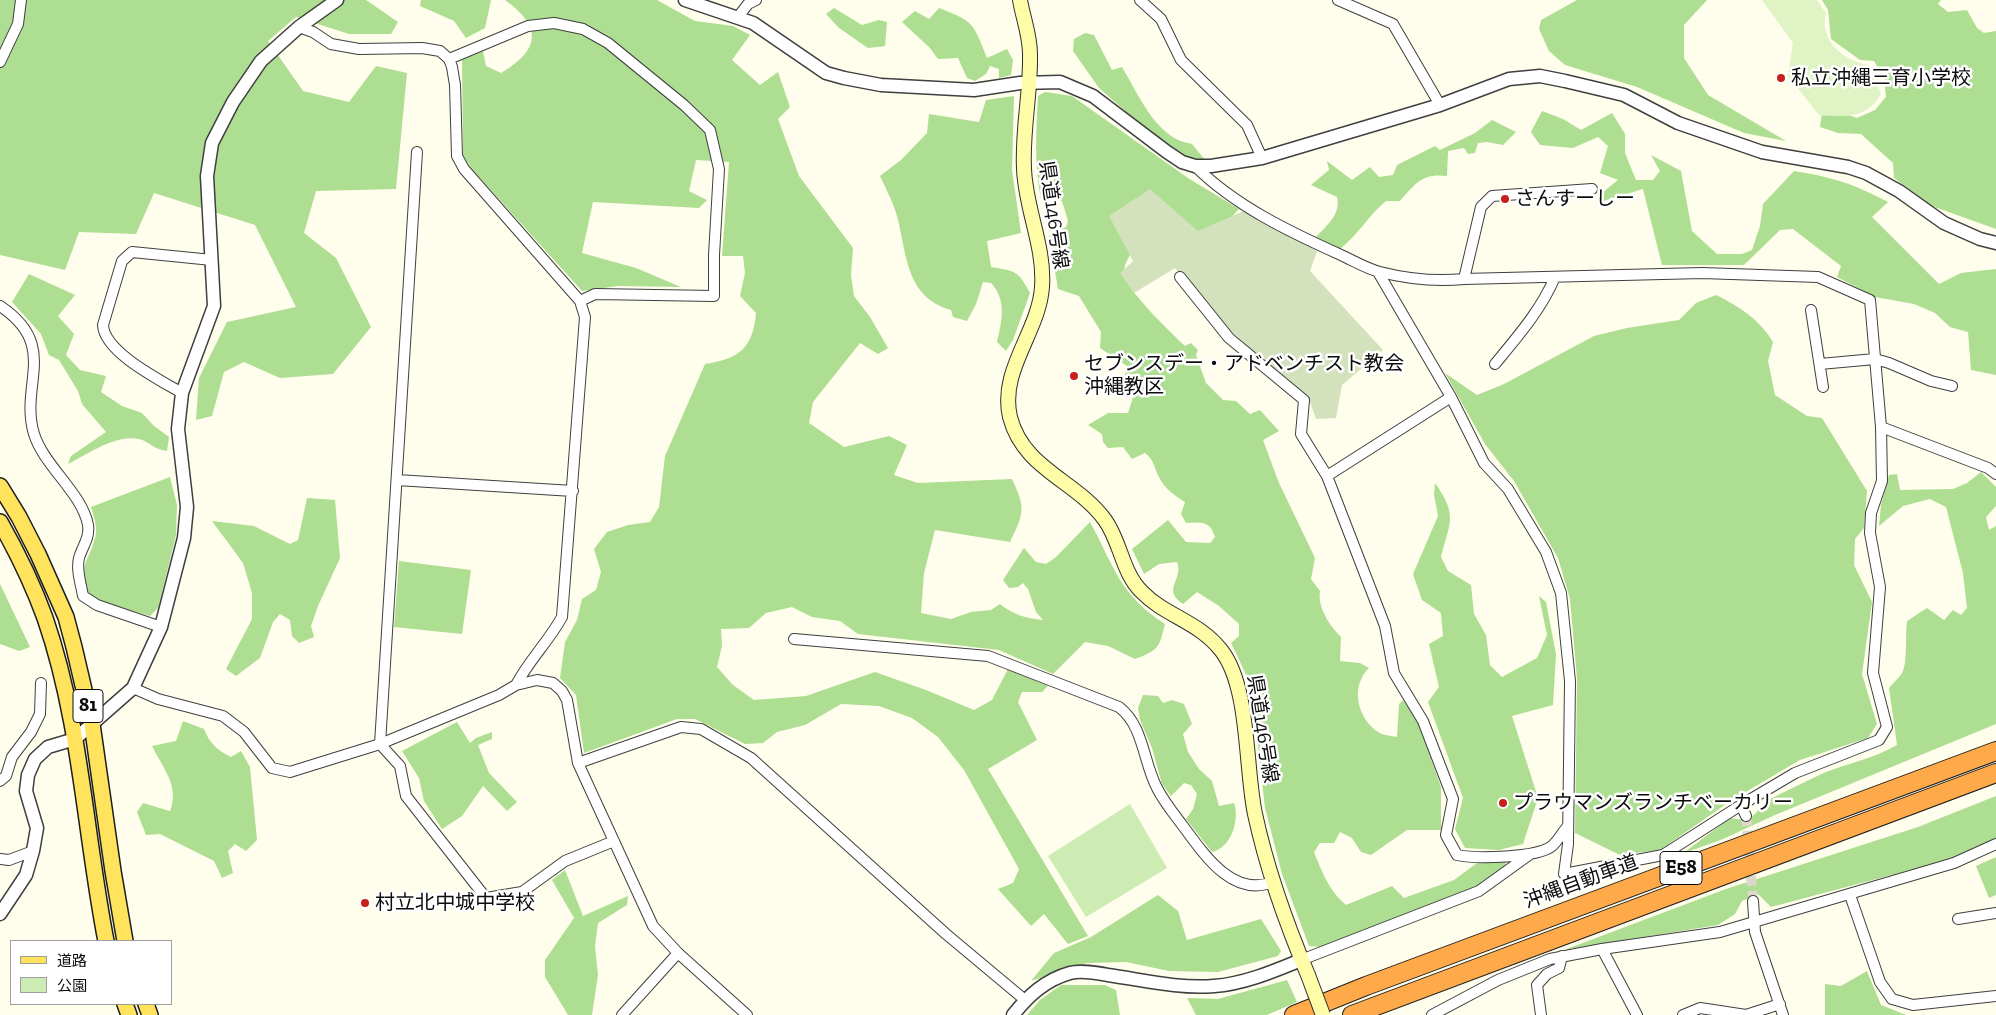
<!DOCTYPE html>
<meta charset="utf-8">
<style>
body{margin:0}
#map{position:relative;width:1996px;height:1015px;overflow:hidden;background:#fffdec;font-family:"Zilla Slab","Noto Sans JP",serif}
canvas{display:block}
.legend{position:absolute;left:10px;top:940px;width:162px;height:65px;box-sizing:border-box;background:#fff;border:1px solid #9e9e9e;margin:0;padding:6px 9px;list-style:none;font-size:15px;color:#0c0c0c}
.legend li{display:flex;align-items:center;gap:10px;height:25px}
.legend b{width:25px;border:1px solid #9e9e9e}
</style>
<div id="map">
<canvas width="1996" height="1015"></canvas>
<ul class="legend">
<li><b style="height:6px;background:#ffe35c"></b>道路</li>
<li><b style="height:14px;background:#ccecb3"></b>公園</li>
</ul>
</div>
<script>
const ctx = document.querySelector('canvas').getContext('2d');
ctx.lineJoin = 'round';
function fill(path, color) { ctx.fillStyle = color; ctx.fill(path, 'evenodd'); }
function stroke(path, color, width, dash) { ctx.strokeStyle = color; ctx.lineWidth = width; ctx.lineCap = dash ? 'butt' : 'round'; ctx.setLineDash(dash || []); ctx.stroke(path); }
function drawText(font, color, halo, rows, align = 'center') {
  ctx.font = font + ' "Zilla Slab","Noto Sans JP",serif'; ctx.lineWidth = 5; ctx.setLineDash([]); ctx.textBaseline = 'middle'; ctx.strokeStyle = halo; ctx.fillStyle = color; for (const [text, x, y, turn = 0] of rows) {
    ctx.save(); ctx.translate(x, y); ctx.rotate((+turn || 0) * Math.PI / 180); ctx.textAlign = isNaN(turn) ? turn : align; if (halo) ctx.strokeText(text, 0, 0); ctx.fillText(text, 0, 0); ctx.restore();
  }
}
const green = new Path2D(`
 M1130 804 1167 868 1086 917 1048 856Z`);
const forest = new Path2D(`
 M0 0H366L398 22 391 34H349L296 17 268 41 303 91 349 102 376 66 407 73 396 189 316 191 304 233 336 258 371 327 333 374 280 378 244 362 224 372 212 416 196 420 199 378 227 322 296 307 255 225 154 193 136 234 79 232 65 270 0 255Z
 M421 0H491L485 28 466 38 454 21 420 6Z
 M505 0H657L695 21 733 26 750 35 732 60 760 85 778 72 790 107 778 119 799 176 853 248 851 275 854 296 870 317 888 348 878 354 860 343 813 402 809 423 844 447 889 436 907 445 894 475 918 483 1012 479C1026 509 1024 513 1010 542L935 530 924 573 921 613 951 619 971 612 991 610 1000 604C1013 615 1026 618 1043 620L1036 612 1028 589 1023 583 1018 587 1009 588 1003 580 1024 548 1036 562 1046 564 1056 557 1090 522C1115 568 1119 594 1165 624 1159 648 1159 650 1135 659L1108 646 1085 642 1053 674 999 650 858 634 840 621 812 617 792 607 766 613 749 628 721 629 722 646 717 667 733 685 754 700 806 696 875 672 926 690 974 710 992 700 1008 669 1048 686 1042 692H1022L1018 702 1037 740 988 769 1088 936 1068 944 1044 914 1031 926 998 889 1013 883 1019 869 964 770 938 737 912 718 879 706 841 704 805 725 777 732 763 743 745 744 695 719H677L584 753 576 695 560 678 565 642 577 620 582 599 596 590 601 572 594 549 607 532 628 525 650 522 659 507 665 456 705 364C738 359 753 349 756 313L740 296 745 273 743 256H722L729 162 696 160 689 191 707 200 699 208 593 202 582 253 636 268 681 287 618 286 582 291 471 168 463 155 462 59 483 51 486 66 501 73C540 50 543 27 505 0Z
 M1577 0H1707L1684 25V58L1708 95 1786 141 1744 133 1637 87 1565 65 1549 51 1539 29 1541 20Z
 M1822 0H1941L1938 4 1948 12 1967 10 1977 28 1984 33 1996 31V229L1932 206 1894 178 1893 163 1861 134 1838 133 1820 127 1822 113 1840 112 1857 118 1875 110 1886 97 1884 78 1874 61 1860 60 1831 39 1828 10Z
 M834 8 862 25 879 20 887 22 885 46 868 48 839 28 826 14Z
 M939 8C975 22 973 23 987 58L1007 49 1013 60 1011 75 999 78V69L990 66 986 74 975 81 967 78 958 58 938 59 930 48 902 22 915 11 929 19Z
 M1085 33 1094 35 1112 70 1122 67C1139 95 1156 139 1192 144L1205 160 1185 157 1166 147 1099 88 1073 51 1074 39Z
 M1045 92 1072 96 1188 178 1239 209 1212 238 1186 230 1185 220 1141 196 1126 205 1117 223 1131 254C1126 261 1122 269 1126 279 1132 295 1171 333 1185 346L1191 343 1198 350 1196 355 1206 383 1223 400 1236 401 1250 414 1260 410 1279 431 1263 440 1279 483 1315 558 1311 579 1320 591C1317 607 1330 626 1341 637L1340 661 1360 663 1369 668C1350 686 1357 718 1378 732 1382 735 1391 736 1397 737L1399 704 1403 700 1418 722 1441 787V830H1407L1371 855 1361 852 1352 838 1340 832 1334 843H1320L1314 852C1322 872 1329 891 1346 905L1392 886 1404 898 1454 880 1481 860 1505 859 1506 866 1477 888 1321 947 1309 946 1282 874 1265 808 1251 685 1231 643 1239 636V624L1219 606 1197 592 1183 604C1161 589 1184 580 1177 562L1159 564 1144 574 1132 549 1168 520 1186 542 1210 543 1215 537C1210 521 1202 522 1186 523L1181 514 1185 502C1175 496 1164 488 1159 477 1154 468 1154 459 1145 453L1132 459 1123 447 1108 448 1103 442 1102 434 1088 425 1108 413H1128L1136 388 1124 380 1127 366 1100 348 1101 332 1079 296 1058 289 1049 236 1066 227 1068 221 1062 201 1041 199C1034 165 1036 130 1038 96Z
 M1014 96 1012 170 1021 233 987 241 991 267C1015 271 1018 270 1030 293L1013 340 1006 351 997 342C1002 321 1007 300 991 283L983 282 976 304 967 321 953 317 951 310C905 297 907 253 897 216 893 202 886 189 880 176L901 160 927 133 929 114 979 122 986 100Z
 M1542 111 1563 119 1581 130 1612 113 1625 134V153L1636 180H1653L1660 171 1651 155 1681 171 1692 231 1717 254H1742L1752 250 1760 226 1763 204 1794 171C1832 177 1854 184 1888 202L1872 217 1939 284 1961 273 1996 269V375L1971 370 1968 332 1950 327 1935 313 1914 304 1875 297 1837 277 1841 266 1793 229 1780 230 1744 265H1662L1643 189 1600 202 1603 192 1618 180 1600 173 1608 146 1598 137 1573 148 1540 145 1531 132Z
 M1492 120 1516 132 1503 145 1487 142 1478 143 1475 153 1468 154 1464 148 1448 151 1447 176C1422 173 1416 183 1400 201H1386C1368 216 1358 235 1340 249L1316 237C1327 225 1341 215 1337 197L1311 185 1329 170 1327 161 1352 180 1370 167 1379 177 1393 175 1397 165 1435 146 1440 150 1475 133Z
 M29 274 75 295 58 316 74 334 66 355 80 370 106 376 101 392 122 406 142 413 154 426 169 437 167 451C152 449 149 441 139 439 116 434 88 454 68 464L71 456 106 432 82 404 78 391 59 360 49 355 41 334 12 302Z
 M1716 295C1739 306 1760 320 1773 342L1768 361 1775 395 1807 416 1822 418 1867 491 1864 528 1855 539 1854 565 1872 602 1862 674 1877 724 1868 738 1800 760 1732 800 1660 850 1620 855 1575 833 1577 679 1570 599 1558 558 1514 481 1485 444 1445 373 1477 395 1504 384 1594 336 1627 328 1679 320 1696 303Z
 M1981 472 1996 487V506L1986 517 1989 530 1996 526V724L1775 815 1723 839 1682 854 1730 818C1760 824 1753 807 1774 797 1791 789 1808 780 1826 772 1850 763 1874 758 1897 745L1889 688C1893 683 1899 678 1902 673 1908 663 1905 635 1907 621L1927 608 1944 620 1953 610 1961 615 1967 608 1963 573 1946 507 1930 499 1903 506 1879 526 1881 505 1889 475 1897 474 1900 490 1953 489 1967 483Z
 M170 477 177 505 176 535 158 608 150 616 99 601 86 591C80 560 88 564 95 538 98 529 94 516 91 507Z
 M1435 483C1458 516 1450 521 1441 557L1448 571 1471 585 1474 614 1486 635 1490 665 1502 677 1537 658 1547 635 1539 596 1546 602 1556 654 1553 705 1512 716 1538 798 1523 844 1499 850 1465 848 1455 829 1463 798 1428 702 1439 687 1429 644 1443 636 1441 613 1422 600 1413 574 1438 516 1434 495Z
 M307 498 335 500 340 558 318 606 311 626 314 637 299 643 292 636 290 620 280 614 273 622 260 658 236 676 226 669 252 619V593L243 563 212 521 254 526 290 544 298 540Z
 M399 561 471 570 462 634 394 627Z
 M0 584 30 647 19 651 0 644Z
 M1143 695 1158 696 1163 703 1172 700 1184 704 1192 724 1183 734 1188 752 1199 769 1212 781 1219 806 1234 803C1240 820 1231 848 1212 852L1186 819 1193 809 1197 794 1191 785 1184 783 1171 796 1162 784 1152 748 1140 720 1138 708Z
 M183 721 204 729C210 744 217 750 231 757L241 751 250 767 257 840 246 851 235 844 228 851 233 873 222 878 214 861 160 834 146 835 137 812 143 803 170 811C180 787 163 768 152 746L176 741Z
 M457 722 470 743 476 738 492 732V739L478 745 489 773 517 802 507 811 483 786 462 816 442 829 424 801 419 778 402 751Z
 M1996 796V838L1952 859 1771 907 1758 894 1742 901 1735 914 1718 925 1564 950 1726 889 1918 827Z
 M1996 857V895L1989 898 1976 866Z
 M565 870 583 916 628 896 627 905 598 923 595 946 598 975 592 1015H568L545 977V960L574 918 552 880Z
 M1158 895 1178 911 1187 940 1261 919 1281 951 1278 956 1218 972 1169 971 1126 962 1087 963 1031 981 1054 953 1091 937Z
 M1867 971 1881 1005 1906 1015H1825V984L1841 986Z
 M1287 980 1297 1002 1267 1015H1196L1187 998 1218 999Z
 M1061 985H1105L1116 990 1120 1015H1027L1040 1000Z`);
const cemetery = new Path2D(`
 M1150 189 1198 231 1244 211 1317 251 1310 271 1383 350 1342 385 1336 418 1316 419 1309 399 1228 329 1175 268 1134 293 1120 273 1133 261 1109 216Z`);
const pitch = new Path2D(`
 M1762 0H1817L1826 13C1818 39 1844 62 1869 65L1881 94C1867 119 1844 117 1819 115L1788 76 1793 43Z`);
const minorTunnel = new Path2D(`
 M1746 816 1753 901`);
const minor = new Path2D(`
 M1140 0 1161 19 1181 60 1247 125 1262 158
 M1338 0 1393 24 1440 105
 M738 17 748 4 756 0
 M299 27 313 32 331 44 359 49 422 48 440 51 449 59 452 67 455 85 457 156 464 169 580 301 585 317 562 617C549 641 529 660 516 685
 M449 59 528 26 554 23 583 29 608 43 684 105 710 130 719 169 714 255V296L595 294 580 301
 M0 62 18 24 21 0
 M417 152 380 744 400 766 406 796 486 898 522 892 565 861 614 841
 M1195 166C1235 206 1290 232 1341 255 1354 261 1367 269 1380 272 1408 279 1435 282 1464 279L1702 273 1818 277 1870 300 1881 427 1882 481 1871 513 1870 533 1880 587 1873 673 1887 727 1879 740 1795 773 1741 805
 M1378 272 1451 397 1484 463 1508 489 1546 552 1561 593 1570 681 1568 844 1564 874 1663 855 1741 805 1746 816
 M1180 277 1229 338 1304 400 1301 434 1327 476 1385 626 1394 673 1423 721 1453 799 1446 835 1457 855C1476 859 1537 858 1552 846 1558 841 1562 833 1567 827
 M1464 279 1481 207 1492 196 1592 189
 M0 306C60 346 19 384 34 434 44 466 82 493 88 525 90 538 82 547 79 558 76 570 81 584 83 596L97 605 161 627
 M1811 310 1823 387
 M1495 364C1518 336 1541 310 1555 277
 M1820 364 1875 359 1889 363 1931 381 1952 386
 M182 393C160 380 104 352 103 325L122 261 132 252 212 260
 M1881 427 1988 468 1996 474
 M1327 476 1451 397
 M397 480 573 491
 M794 639 988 656 1119 707C1144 726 1143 762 1157 788 1164 802 1174 814 1183 826 1204 854 1232 898 1273 882
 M133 688 158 699 223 716 244 732 272 768 290 772 380 744 499 695 516 685 537 680 553 683 562 691 567 700 578 763 653 926 678 953 747 1015
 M578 763 681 727 701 729 751 758 946 934 1025 1000
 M0 781 6 776 12 757 31 732 40 714 41 683
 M0 859 9 860 33 851
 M1850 895 1880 982 1892 999 1913 1005 1996 996
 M1753 901 1755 932 1783 1015
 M1958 919 1996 913
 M1602 949 1637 1015
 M1301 960 1479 891 1529 855
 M622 1015 678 953
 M1432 1015 1498 980 1550 959 1602 949 1720 932 1954 863 1996 844
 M1541 1015 1537 985 1547 974 1559 968 1562 956
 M1683 1015 1700 1008 1746 1015 1780 1004`);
const tertiary = new Path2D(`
 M685 0 753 23 826 73 844 78 881 85 974 90 1020 83 1060 82 1093 96 1167 152 1182 162 1195 166H1211L1262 158 1440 105 1509 79 1540 76 1565 81 1624 95 1678 123 1762 152 1848 167 1866 173 1899 191 1944 223 1980 239 1996 243
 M0 914 26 875 33 851 37 828 26 791 28 775 35 759 48 747 75 739 133 688 161 627 184 538 187 507 178 429 182 393 214 306 207 176 212 143 233 102 261 61 299 27 337 0
 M1013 1015C1028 996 1045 980 1070 973 1081 970 1097 973 1108 975 1143 980 1179 989 1214 986 1244 984 1274 971 1301 960`);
const secondary = new Path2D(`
 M1020 0C1023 18 1030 35 1030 54 1031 92 1022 130 1024 168 1025 208 1045 246 1042 287 1039 332 999 370 1010 417 1023 469 1077 481 1105 520 1121 542 1122 573 1142 592 1165 616 1198 621 1221 650 1250 687 1245 767 1255 814 1267 870 1286 923 1308 975`);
const primary = new Path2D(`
 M0 486 19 517 38 554 66 617 74 647 92 724 113 871 125 941
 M0 522C17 552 33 585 45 618 81 722 85 834 106 941
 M125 1004 129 1015
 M146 1004 150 1015`);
const motorway = new Path2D(`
 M1294 1015 1366 986 1996 751
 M1352 1015 1996 773`);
const secondaryBridge = new Path2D(`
 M1308 975 1323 1015`);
const markers = [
 [1781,78,5,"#c71f1a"],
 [1505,199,5,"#c71f1a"],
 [1074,376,5,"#c71f1a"],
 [1503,803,5,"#c71f1a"],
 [365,903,5,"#c71f1a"]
];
const shields = [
 [88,706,30],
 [1681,868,42]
];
const shieldNames = [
 ["81",88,706],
 ["E58",1681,868]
];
const poiNames = [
 ["私立沖縄三育小学校",1791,78],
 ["さんすーしー",1515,199],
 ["セブンスデー・アドベンチスト教会",1084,364],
 ["沖縄教区",1084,387],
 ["プラウマンズランチベーカリー",1513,803],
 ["村立北中城中学校",375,903]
];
const streetNames = [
 ["県道146号線",1053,215,82],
 ["県道146号線",1262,729,81],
 ["沖縄自動車道",1581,882,-20]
];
fill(green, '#ccecb3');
fill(forest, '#aede91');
fill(cemetery, '#d3e2bc');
fill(pitch, '#e0f3c5');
stroke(minorTunnel, '#dbd9ca', 10, [10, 5]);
stroke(minor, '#3f3f3f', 12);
stroke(tertiary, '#3f3f3f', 15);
stroke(secondary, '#2e2e2e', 16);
stroke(primary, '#1d1d1d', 18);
stroke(motorway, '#1d1d1d', 20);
stroke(minor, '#fff', 10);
stroke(tertiary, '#fff', 12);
stroke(secondary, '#fffca7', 14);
stroke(primary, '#ffe35c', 15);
stroke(motorway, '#ffaa4a', 18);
stroke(secondaryBridge, '#2e2e2e', 16, []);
stroke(secondaryBridge, '#fffca7', 14);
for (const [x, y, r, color] of markers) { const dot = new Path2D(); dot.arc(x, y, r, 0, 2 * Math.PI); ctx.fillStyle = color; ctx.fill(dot); stroke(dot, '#fff', 2); }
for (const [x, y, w] of shields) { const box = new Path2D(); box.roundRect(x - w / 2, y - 16.5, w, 33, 4); ctx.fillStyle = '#fff'; ctx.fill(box); stroke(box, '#0c0c0c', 1); }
drawText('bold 19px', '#0c0c0c', null, shieldNames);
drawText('20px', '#0c0c0c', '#fff', poiNames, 'left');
drawText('20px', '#0c0c0c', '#fff', streetNames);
</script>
